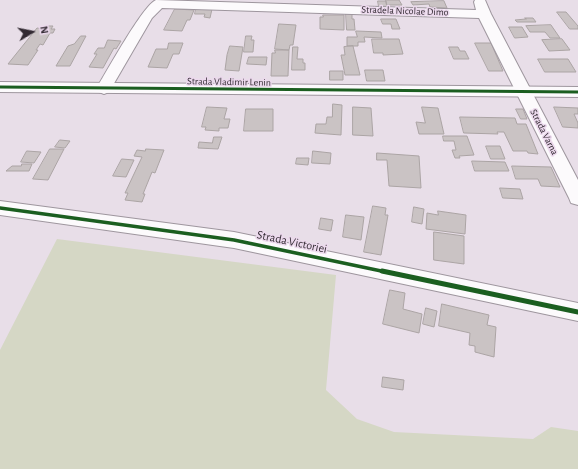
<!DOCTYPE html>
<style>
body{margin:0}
#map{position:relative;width:578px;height:469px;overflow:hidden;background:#e8dee8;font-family:"Alegreya Sans",sans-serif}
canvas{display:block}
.north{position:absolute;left:12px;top:12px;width:40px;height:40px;-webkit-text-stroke:3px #ecd9ed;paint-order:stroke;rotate:80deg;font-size:11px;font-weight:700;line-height:16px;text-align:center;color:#322a32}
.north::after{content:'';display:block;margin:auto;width:14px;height:18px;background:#322a32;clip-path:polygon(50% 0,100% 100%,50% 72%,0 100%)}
</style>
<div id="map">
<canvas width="578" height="469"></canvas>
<div class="north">N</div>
</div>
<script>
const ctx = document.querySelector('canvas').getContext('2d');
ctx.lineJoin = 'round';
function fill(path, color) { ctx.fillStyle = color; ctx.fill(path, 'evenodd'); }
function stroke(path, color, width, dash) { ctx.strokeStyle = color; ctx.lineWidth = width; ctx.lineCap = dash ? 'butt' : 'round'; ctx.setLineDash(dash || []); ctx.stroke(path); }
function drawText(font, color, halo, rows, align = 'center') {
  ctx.font = font + ' "Alegreya Sans",sans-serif'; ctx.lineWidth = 3; ctx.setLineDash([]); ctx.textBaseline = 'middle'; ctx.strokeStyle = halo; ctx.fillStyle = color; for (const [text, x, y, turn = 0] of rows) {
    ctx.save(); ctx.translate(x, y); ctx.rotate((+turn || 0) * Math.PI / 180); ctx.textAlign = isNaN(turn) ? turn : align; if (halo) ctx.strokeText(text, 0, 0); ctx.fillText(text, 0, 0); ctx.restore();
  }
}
const green = new Path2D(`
 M57 239 336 275 326 390 357 419 394 432 533 439 551 427 578 431V469H0V350Z`);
const building = new Path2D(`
 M386 0H399L402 5H387Z
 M378 1H386L387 8 379 7Z
 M444 1 447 8 430 7 429 4 413 5 411 2Z
 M175 9 194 10 190 20H187L182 31 164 30Z
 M196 9H212L210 18 204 17 205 14H195Z
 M557 12H566L578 26V29H570Z
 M346 13H352V19H354L355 30H347Z
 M323 15H344V30L320 29V17H323Z
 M525 18H533L536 22H517L515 20 526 19Z
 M381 19H396L400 29H392L391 24H383Z
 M279 24 296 25 293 45H290L289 50 275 49Z
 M551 25 560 38H550L545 32H530L526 26Z
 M46 26H53L51 29H55L53 33H50L43 45 40 44 36 50H38L28 65 8 64 37 28 44 29Z
 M509 27H522L528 37 515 38Z
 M356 31 381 32 382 38 364 37 365 42H358V46H347V37H357Z
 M81 36H86L70 66H56L68 46 74 44Z
 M246 36H252L251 40H254L253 52H244Z
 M372 39H399L403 54 383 55V53H374Z
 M562 39 570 50 549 51 542 40Z
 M108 40 121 41 116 49 114 48 103 68 89 67 97 54H94L98 48H104Z
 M169 43H183L179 54H173L167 68 148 67 156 49H167Z
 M475 43H491L503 71H489Z
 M230 46 243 47 239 71 225 70 227 55Z
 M353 46 360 75H345L341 55H345L344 47Z
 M293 47H298L297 59H303V63H305V70H292Z
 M449 47H458L460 51H465L469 59H454Z
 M275 50H289L288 76H271L272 53H275Z
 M249 57H267L266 65 247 64Z
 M538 59H568L576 72H545Z
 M365 70H383L385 81H367Z
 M330 71H343V80H330Z
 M333 104 342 105 341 135 315 133 316 124H326L327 117H332Z
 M207 107 227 108 224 119H230L228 128H219V131L205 130 206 127H202Z
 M353 107 371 108 373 136 353 135Z
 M422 107 438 108 444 134H419L416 122 425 123Z
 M554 107 578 108V114H574L578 123V128L563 127Z
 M246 109H273V131H244Z
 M516 109H523L527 119H521Z
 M460 117 515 118 517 124H526L538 154 528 153 527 151H513L504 132H497L498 134 464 133Z
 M443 136H467L474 155 459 156 460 158H455L452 150H456L454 141H444Z
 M214 137H222L218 149 198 148 199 142 212 143Z
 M60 140 70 141 65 148 55 147Z
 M486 146H500L505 159H491Z
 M50 149H64L48 180 33 179Z
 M146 149 164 150 155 173 152 172 143 194H145L142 202 125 200 128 193H125L142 157 134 156 137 150 145 151Z
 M27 151 41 152 34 163 21 162Z
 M313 151 331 153 330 164 312 163Z
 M377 153 419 156 421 188 389 186 387 160H377Z
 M297 158H309L308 165 296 164Z
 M122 159 134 160 126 177 113 176Z
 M472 161 505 162 509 171H475Z
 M22 164H32L29 171H6L12 166H21Z
 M512 166 551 167 560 187 541 186 538 179H516Z
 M500 188 520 189 523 199 503 198Z
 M373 206 386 208 385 215H388L381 255 364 252Z
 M414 207 424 209 422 224 412 222Z
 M438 211 466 215 465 234 426 229 427 213 438 215Z
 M346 215 364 217 361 240 343 237Z
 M321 218 333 220 331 231 319 229Z
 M434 232 464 236V264L434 260Z
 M390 290 405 293 403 309 422 314 419 333 383 324Z
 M442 304 489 315 487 325 496 327 494 357 475 352V346L469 345 470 333 439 326Z
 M426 308 437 311 434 327 423 324Z
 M383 377 404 380 403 390 382 387Z`);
const street = new Path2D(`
 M156 0 476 10 474 2 475 0H485L491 14 578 180V205L571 203 569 198 479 18 162 8 152 18 109 92 104 94 99 92 96 89C106 73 143 5 156 0Z
 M0 201 234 232 578 303V321L234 248 0 215Z`);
const secondary = new Path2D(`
 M0 82 578 87V97L0 92Z`);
const cyclewayFar2 = new Path2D(`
 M0 87 578 92`);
const cyclewayFar1 = new Path2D(`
 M0 208 234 240 386 272`);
const cycleway = new Path2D(`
 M382 271 578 312`);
const farStreetnames = [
 ["Stradela Nicolae Dimo",405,11,2],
 ["Strada Vladimir Lenin",229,82,1],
 ["Strada Varna",544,132,63]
];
const streetNames = [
 ["Strada Victoriei",292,242,12]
];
fill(green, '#d5d7c5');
fill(building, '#cac3c4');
stroke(building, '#aba4a4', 1);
stroke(street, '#9e969e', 2);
stroke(secondary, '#9e969e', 2);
fill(street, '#fcfafc');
fill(secondary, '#fcfafc');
stroke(cyclewayFar2, '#1b5e20', 3);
stroke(cyclewayFar1, '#1b5e20', 3.5);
stroke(cycleway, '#1b5e20', 5);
drawText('10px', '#322a32', '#ecd9ed', farStreetnames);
drawText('12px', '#322a32', '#ecd9ed', streetNames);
</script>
